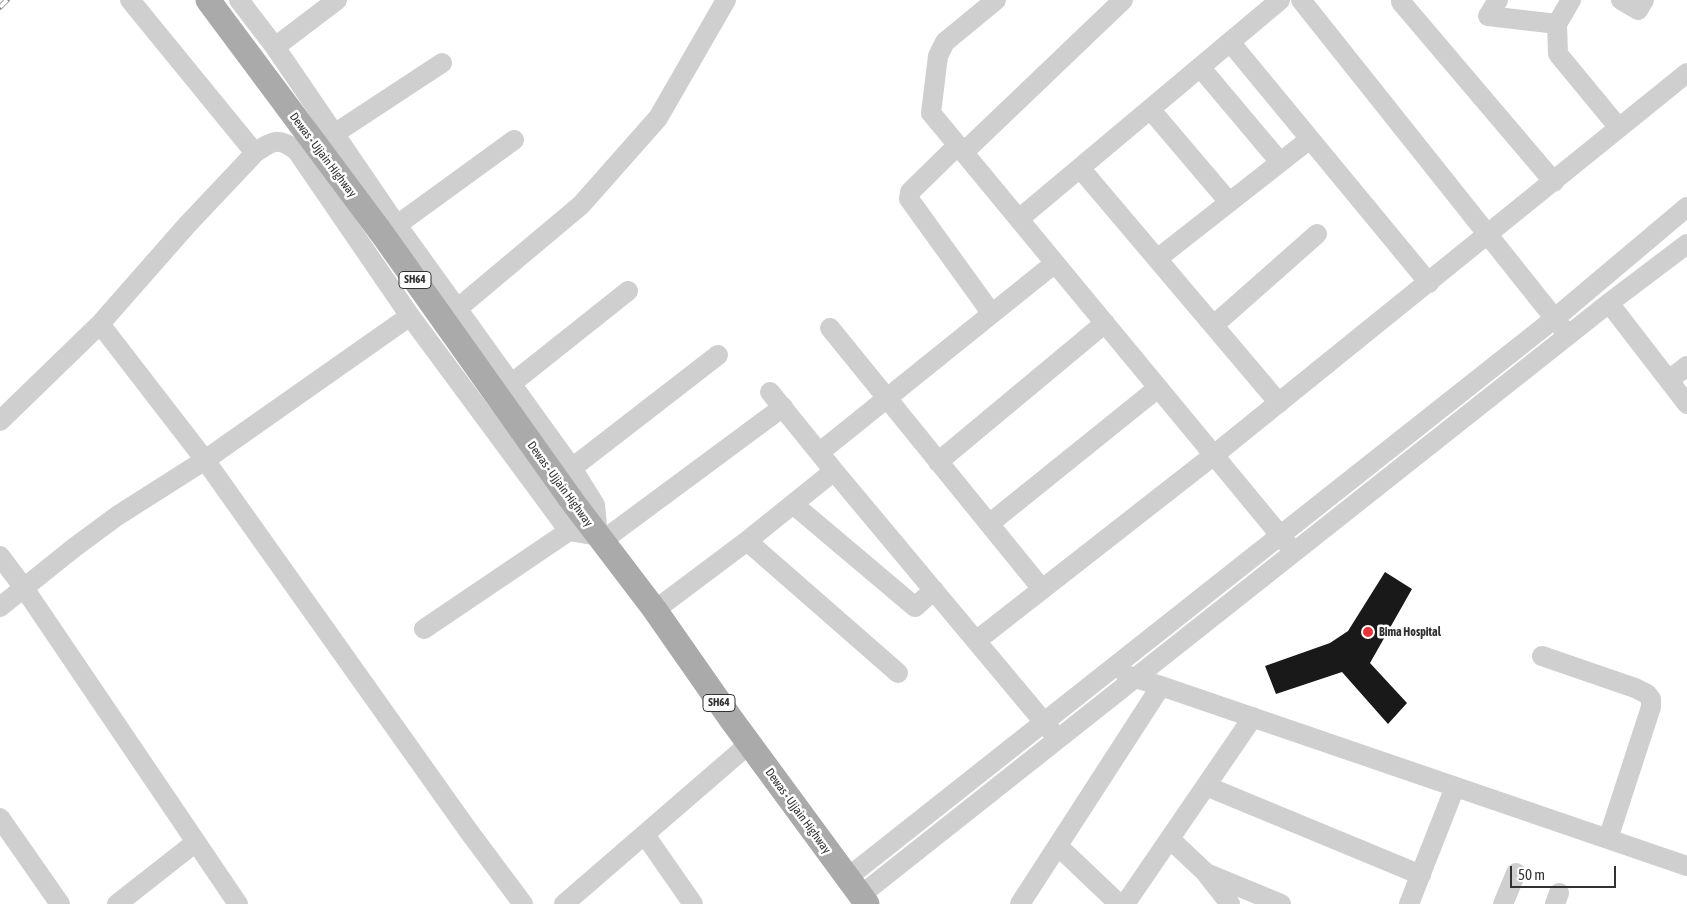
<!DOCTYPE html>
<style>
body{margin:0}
#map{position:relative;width:1687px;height:904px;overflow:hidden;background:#fff;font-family:"Asap Condensed",sans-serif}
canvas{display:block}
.scale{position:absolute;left:1510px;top:866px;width:106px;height:22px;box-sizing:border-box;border:2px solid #323232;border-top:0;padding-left:6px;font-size:15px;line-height:18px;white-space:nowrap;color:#323232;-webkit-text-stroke:4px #fff;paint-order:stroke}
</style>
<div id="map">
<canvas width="1687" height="904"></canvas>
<div class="scale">50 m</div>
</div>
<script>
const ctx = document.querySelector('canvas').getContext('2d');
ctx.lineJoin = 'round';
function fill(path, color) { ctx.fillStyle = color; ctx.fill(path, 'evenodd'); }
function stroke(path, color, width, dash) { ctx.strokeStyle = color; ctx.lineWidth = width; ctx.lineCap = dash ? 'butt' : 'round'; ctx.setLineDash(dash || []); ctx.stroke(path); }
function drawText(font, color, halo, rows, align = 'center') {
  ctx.font = font + ' "Asap Condensed",sans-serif'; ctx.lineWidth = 5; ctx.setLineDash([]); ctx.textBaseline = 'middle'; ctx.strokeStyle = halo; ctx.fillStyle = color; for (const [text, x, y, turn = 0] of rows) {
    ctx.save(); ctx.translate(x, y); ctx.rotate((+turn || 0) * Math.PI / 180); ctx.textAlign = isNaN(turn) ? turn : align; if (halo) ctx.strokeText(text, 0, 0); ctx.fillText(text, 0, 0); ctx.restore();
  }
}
const building = new Path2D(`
 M1385 572 1412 589 1370 663 1407 703 1388 724 1342 672 1276 694 1265 666 1330 643 1348 631Z`);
const minor = new Path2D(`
 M130 0 255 153
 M996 0 945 42 938 56 931 113 1289 546
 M1301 0 1563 329
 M1401 0V2L1554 182
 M1498 0 1488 16 1557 24
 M1571 0 1557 24 1558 54 1619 128
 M1621 0 1638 10 1644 0
 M1230 42 1429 283
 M275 47 337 0
 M1200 67 1280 162
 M1150 109 1229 202
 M334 134 442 63
 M958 145 910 192 909 199 992 314
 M964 152 1123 0
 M1080 168 1279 403
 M1019 219 1280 0
 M397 225 514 140
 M1157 259 1310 139
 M1609 303 1687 404
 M457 309 581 205 658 118 726 0
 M100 324 205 460 470 833 523 904
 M1214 325 1317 234
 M830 328 1042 589
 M1669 380 1687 366
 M511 384 628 291
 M770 392 834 471 1053 733
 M0 421 100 324 187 225 255 153C273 140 279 137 297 151L410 316 569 531 598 536 595 505 572 468 387 211 275 47 239 0
 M820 452 1055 263
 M938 462 1105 323
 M572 468 718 355
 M793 504 915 607 934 590
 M989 524 1158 388
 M602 541 783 407
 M747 541 898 673
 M0 556 24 588 238 904
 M0 607 75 547 117 516 205 460 410 316
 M655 610 747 541 834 471
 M424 629 569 531
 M976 641 1214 455 1687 73
 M1542 656 1635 688 1647 694 1651 699V707L1608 839
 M1126 675 1161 686 1687 866
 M1206 786 1421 875
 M0 818 60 904
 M645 835 693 904
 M1170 839 1205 872 1230 904
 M1058 846 1119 904
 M1206 873 1281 904
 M847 878 1554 319 1687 207
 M861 895 1609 303 1687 244
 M117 904 196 842
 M564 904 749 744
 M1020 904 1161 686
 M1125 904 1253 717
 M1409 904 1455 787
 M1503 904 1516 873
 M1555 904 1559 893`);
const major = new Path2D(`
 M208 0 383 235 572 501 655 610 731 719 867 904`);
const rail = new Path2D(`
 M0 7 7 0`);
const markers = [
 [1368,632,6,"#ea333b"]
];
const shields = [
 [415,280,32],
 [719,703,32]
];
const shieldNames = [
 ["SH64",415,280],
 ["SH64",719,703]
];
const streetNames = [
 ["Dewas - Ujjain Highway",323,155,53],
 ["Dewas - Ujjain Highway",560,484,54],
 ["Dewas - Ujjain Highway",798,811,54]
];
const poiNames = [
 ["Bima Hospital",1379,632]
];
fill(building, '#191919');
stroke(minor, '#cfcfcf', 20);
stroke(major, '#aaa', 25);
stroke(rail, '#878787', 5.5);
stroke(rail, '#fff', 4, [11]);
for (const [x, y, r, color] of markers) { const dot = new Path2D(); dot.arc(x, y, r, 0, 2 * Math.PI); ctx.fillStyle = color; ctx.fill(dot); stroke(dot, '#fff', 2); }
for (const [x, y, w] of shields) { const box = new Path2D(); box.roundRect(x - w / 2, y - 8.5, w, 17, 4); ctx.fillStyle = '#fff'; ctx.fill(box); stroke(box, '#323232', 1); }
drawText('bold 11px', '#323232', null, shieldNames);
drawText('12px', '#323232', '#fff', streetNames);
drawText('bold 12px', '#323232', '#fff', poiNames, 'left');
</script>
